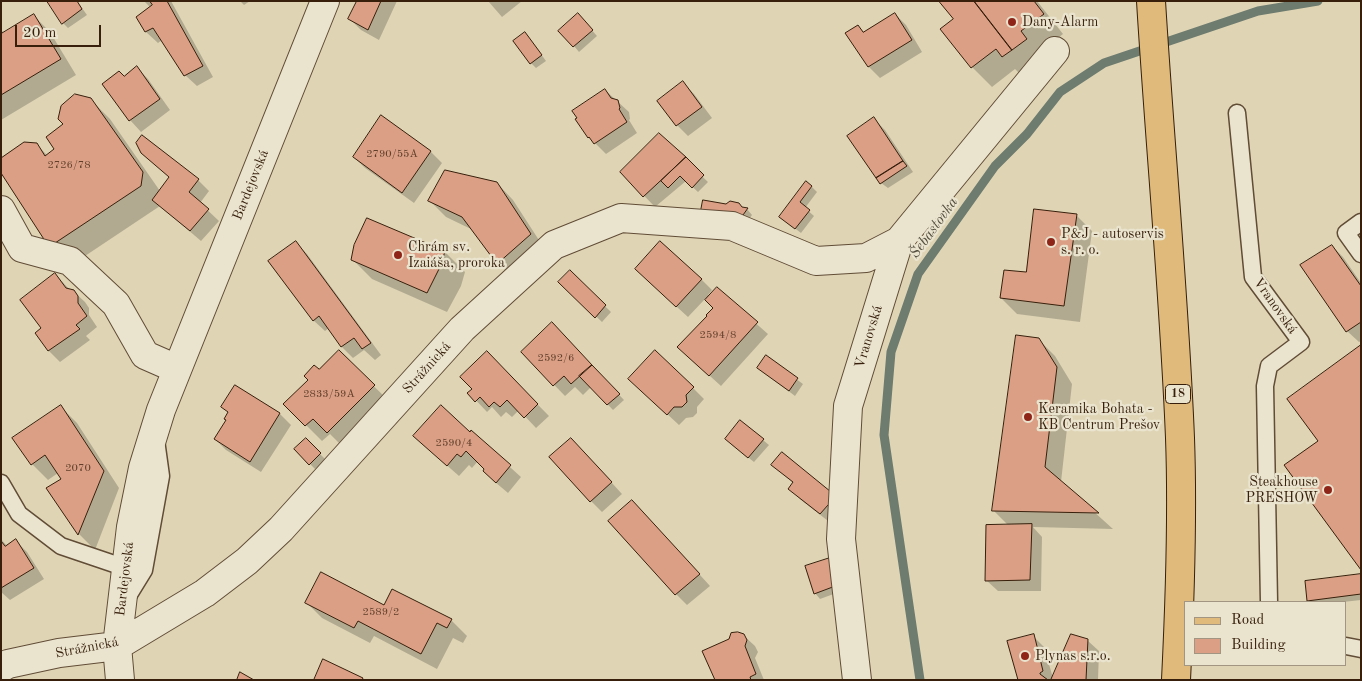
<!DOCTYPE html>
<meta charset="utf-8">
<style>
body{margin:0}
#map{position:relative;width:1362px;height:681px;overflow:hidden;background:#dfd5b5;font-family:"Old Standard TT",serif}
canvas{display:block}
.frame{position:absolute;inset:0;border:2px solid #371f0b;pointer-events:none}
.legend{position:absolute;left:1184px;top:601px;width:162px;height:65px;box-sizing:border-box;background:#eae4cf;border:1px solid #a29581;margin:0;padding:6px 9px;list-style:none;font-size:15px;color:#371f0b}
.legend li{display:flex;align-items:center;gap:10px;height:25px}
.legend b{width:25px;border:1px solid #a29581}
.scale{position:absolute;left:15px;top:25px;width:86px;height:22px;box-sizing:border-box;border:2px solid #371f0b;border-top:0;padding-left:6px;font-size:15px;line-height:18px;white-space:nowrap;color:#371f0b;-webkit-text-stroke:4px #eae4cf;paint-order:stroke}
</style>
<div id="map">
<canvas width="1362" height="681"></canvas>
<div class="frame"></div>
<ul class="legend">
<li><b style="height:6px;background:#e0ba7a"></b>Road</li>
<li><b style="height:14px;background:#da9f85"></b>Building</li>
</ul>
<div class="scale">20 m</div>
</div>
<script>
const ctx = document.querySelector('canvas').getContext('2d');
ctx.lineJoin = 'round';
function fill(path, color) { ctx.fillStyle = color; ctx.fill(path, 'evenodd'); }
function stroke(path, color, width, dash) { ctx.strokeStyle = color; ctx.lineWidth = width; ctx.lineCap = dash ? 'butt' : 'round'; ctx.setLineDash(dash || []); ctx.stroke(path); }
function drawText(font, color, halo, rows, align = 'center') {
  ctx.font = font + ' "Old Standard TT",serif'; ctx.lineWidth = 4.5; ctx.setLineDash([]); ctx.textBaseline = 'middle'; ctx.strokeStyle = halo; ctx.fillStyle = color; for (const [text, x, y, turn = 0] of rows) {
    ctx.save(); ctx.translate(x, y); ctx.rotate((+turn || 0) * Math.PI / 180); ctx.textAlign = isNaN(turn) ? turn : align; if (halo) ctx.strokeText(text, 0, 0); ctx.fillText(text, 0, 0); ctx.restore();
  }
}
const shadow = new Path2D(`
 M77 1 87 15 68 28 63 23Z
 M144 1H171L213 77 197 86 185 75 162 40 158 43 146 32 137 17 151 8Z
 M240 1H250L244 5Z
 M358 1H397L379 40 361 30 350 19Z
 M488 1H522L502 17Z
 M941 1H1037L1063 34 1040 52 1023 77 1015 69 992 87 972 67 955 19Z
 M895 14 906 25 922 52 880 78 868 66 858 26 865 33Z
 M34 16 50 32 76 75 1 120V29L4 34Z
 M583 20 597 36 579 52 574 46Z
 M530 39 546 61 536 68 531 63Z
 M137 68 148 79 170 110 141 132 130 120 124 77Z
 M683 83 694 94 712 118 688 136 677 125 659 101Z
 M605 90 629 112 630 119 629 120 637 133 606 154 589 137Z
 M90 99 110 119 160 191 170 178 142 152 198 180 209 191 200 203 219 221 201 241 160 206 70 266 50 246 36 144 48 156 56 150 65 124Z
 M382 117 431 152 442 163 414 203 365 168 354 157Z
 M874 119 885 130 913 172 888 188 881 183Z
 M659 135 708 182 698 192 686 181 655 207 621 172Z
 M497 183 513 200 546 251 514 279 498 263 473 230 446 217 430 201Z
 M812 187 817 192 805 208 814 216 801 233 780 217Z
 M743 208 747 209 752 215 744 226 707 221Z
 M1076 215 1092 231 1080 322 1017 314 1001 298 1027 274Z
 M296 243 307 254 381 355 375 360 364 350 353 358 342 347 329 328 325 331 313 320Z
 M1332 246 1343 257 1361 283V341L1359 342 1347 331 1302 266Z
 M445 252 465 272 461 286 447 312 372 279 352 259Z
 M570 272 611 312 602 322 560 282Z
 M55 274 70 290 73 291 85 302 89 308V315L97 327 86 336 90 340 60 362 49 351 36 333 43 328Z
 M701 279 712 290 708 295 710 296 717 289 768 334 721 386 690 358 714 308 705 299 688 317 647 280Z
 M1038 339 1055 356 1072 384 1061 482 1113 529 1033 527 1042 537 1041 591H998L986 580 1009 526 994 511Z
 M339 352 390 402 344 448 330 434 322 441 285 404Z
 M522 352 602 377 624 400 613 410 591 387 583 395 575 387 565 396Z
 M487 353 549 416 536 428 519 410 512 417 506 412 501 417 492 407 487 412 469 393 473 389Z
 M766 357 803 384 795 396 758 368Z
 M235 387 280 414 291 425 261 472 226 450 215 439 227 420 229 413 222 407Z
 M693 388 704 399 697 407V413L693 417 686 418 679 425 641 390Z
 M61 407 77 423 119 488 95 550 79 534 48 489 63 479 58 473 48 480 32 464Z
 M741 422 769 445 754 462 732 445Z
 M471 432 521 477 508 493 495 482 478 461 472 468 469 465 459 476 426 447Z
 M306 440 325 459 315 469 295 449Z
 M582 450 622 494 602 512 591 501Z
 M773 465 846 508 832 524 801 500 790 489 794 484Z
 M643 512 710 586 687 605 676 594Z
 M1 539 7 546 16 541 27 552 44 579 10 600 1 592Z
 M807 567 842 591 820 599 815 593Z
 M1361 575V600L1343 602H1310L1308 601Z
 M306 602 384 607 451 620 467 636 463 643 453 638 437 669 374 636 370 643 322 618Z
 M743 635 755 646 758 652 755 658 764 680H717L730 640Z
 M1033 636 1044 647 1053 678 1087 640 1099 651 1098 680H1019Z`);
const stream = new Path2D(`
 M920 680 884 435 891 352 918 274 995 166 1027 134 1060 92 1104 63 1258 11 1318 1`);
const building = new Path2D(`
 M47 1H77L82 9 62 24Z
 M150 1H167L203 66 184 76 153 28 145 32 136 17 152 5Z
 M357 1H381L368 30 348 19Z
 M939 1H974L1012 50 1002 57 996 49 971 68 940 29 953 19Z
 M974 1H1034L1044 14 1021 31 1027 39 1012 50Z
 M578 13 593 30 573 47 558 31Z
 M895 13 912 40 868 67 845 33 858 25 863 32Z
 M34 14 61 59 1 95V34Z
 M525 32 542 55 530 64 513 41Z
 M137 66 160 99 129 121 102 84 119 71 124 76Z
 M683 81 702 107 676 126 657 101Z
 M605 89 611 98 618 100 620 108 619 109 627 122 594 144 589 137 588 138 575 119 577 118 572 111Z
 M75 94 91 98 143 172 141 186 49 247 1 173V158L24 142 37 143 45 156 54 149 46 137 63 124 58 119 61 106Z
 M381 115 431 151 402 193 353 157Z
 M874 117 903 161 876 178 847 136Z
 M659 133 686 157 643 197 620 172Z
 M142 135 199 179 189 192 209 209 190 231 152 200 169 177 141 153 136 143Z
 M686 157 704 175 692 188 680 176 668 188 661 181Z
 M903 161 907 166 880 184 876 178Z
 M445 170 497 182 531 234 497 264 462 217 428 201Z
 M806 181 812 186 800 202 810 210 795 229 779 217Z
 M703 200 726 204 730 201 739 203 742 207 748 208 738 222 700 216Z
 M1034 209 1077 214 1064 306 1000 298 1004 270 1026 272Z
 M367 218 445 251 441 265 427 293 351 260 354 245Z
 M296 241 371 343 362 349 354 338 341 347 319 316 313 321 268 261Z
 M660 241 702 279 676 307 635 269Z
 M1332 245 1361 286V322L1346 332 1300 265Z
 M570 270 606 305 595 318 558 282Z
 M55 273 66 288 74 290 78 296V303L87 316 76 325 80 329 48 351 35 333 41 328 20 300Z
 M717 287 758 322 709 376 677 347 707 316 706 315 713 308 705 300Z
 M552 322 592 365 571 384 564 376 553 386 521 352Z
 M1016 335 1039 338 1057 367 1045 467 1099 513 992 511Z
 M1361 345V570L1284 465 1318 441 1287 399Z
 M339 350 375 385 327 433 313 419 305 426 283 404 308 380 304 376 314 365 319 369Z
 M655 350 694 387 686 395 687 402 682 407H674L667 415 628 379Z
 M487 351 538 404 524 418 507 400 500 407 494 402 489 407 480 397 475 402 467 393 472 389 460 377Z
 M766 355 798 378 789 391 757 368Z
 M592 365 620 394 607 405 579 376Z
 M235 385 280 413 250 462 214 439 226 420 224 419 228 412 221 407Z
 M61 405 104 471 78 535 46 488 61 479 45 455 31 465 12 438Z
 M441 405 470 432 471 430 511 465 496 483 483 471 484 469 466 451 461 457 457 454 447 466 413 436Z
 M740 420 764 439 748 458 725 439Z
 M306 438 321 453 309 465 294 449Z
 M571 438 612 482 590 502 549 457Z
 M782 452 836 496 820 514 788 489 793 482 771 465Z
 M632 500 700 574 675 595 608 521Z
 M1032 524 1030 580 985 581 986 525Z
 M16 539 34 568 1 588V541L5 546Z
 M830 558 838 585 814 594 805 566Z
 M321 572 384 605 392 589 452 619 447 628 437 623 421 654 358 621 354 628 305 603Z
 M1361 574V594L1307 601 1305 581Z
 M738 632 744 634 747 640 745 646 756 674 750 677 751 680H715L702 651 729 639 731 633Z
 M1034 634 1043 671 1040 673V674L1048 680H1018L1007 641Z
 M1071 634 1088 639 1086 680H1051Z
 M323 659 363 678 362 680H314Z
 M240 672 254 680H237Z`);
const lane = new Path2D(`
 M1237 113 1253 277 1301 342 1269 366 1265 386 1269 602
 M1361 222 1346 233 1361 254
 M1 483 19 514 61 546 126 568
 M128 596 144 570 161 476 156 440
 M1346 646 1361 649`);
const street = new Path2D(`
 M1 210 22 248 70 261 116 304 145 355 177 369
 M1 668 8 664 59 653 117 646 205 593 247 561 281 529 462 329 554 245 621 218 732 226 816 261 866 258 899 241
 M120 680 117 646 131 527 143 468 161 410 325 1
 M857 680 841 539 848 406 899 241 1055 51`);
const primary = new Path2D(`
 M1151 1C1160 147 1174 292 1180 438 1183 519 1180 599 1176 680`);
const markers = [
 [1012,22,5,"#8f2418"],
 [1051,242,5,"#8f2418"],
 [398,255,5,"#8f2418"],
 [1028,417,5,"#8f2418"],
 [1328,490,5,"#8f2418"],
 [1025,656,5,"#8f2418"]
];
const numberNames = [
 ["2790/55A",392,154],
 ["2726/78",69,165],
 ["2594/8",718,335],
 ["2592/6",556,358],
 ["2833/59A",329,394],
 ["2590/4",454,443],
 ["2070",78,468],
 ["2589/2",381,612]
];
const shields = [
 [1178,394,25]
];
const shieldNames = [
 ["18",1178,394]
];
const poiNames = [
 ["Dany-Alarm",1022,22],
 ["P&J - autoservis",1061,234],
 ["s. r. o.",1061,250],
 ["Chrám sv.",408,247],
 ["Izaiáša, proroka",408,263],
 ["Keramika Bohata -",1038,409],
 ["KB Centrum Prešov",1038,425],
 ["Steakhouse",1318,482,"right"],
 ["PRESHOW",1318,498,"right"],
 ["Plynas s.r.o.",1035,656]
];
const streetNames = [
 ["Bardejovská",251,185,-68],
 ["Vranovská",1275,306,55],
 ["Vranovská",869,337,-73],
 ["Strážnická",427,368,-48],
 ["Bardejovská",125,579,-83],
 ["Strážnická",87,648,-11]
];
const waterNames = [
 ["Šebastovka",934,228,-54]
];
fill(shadow, '#0003');
stroke(stream, '#6e7b6f', 9);
fill(building, '#da9f85');
stroke(building, '#371f0b', 1);
stroke(lane, '#614c36', 19);
stroke(street, '#614c36', 30);
stroke(primary, '#371f0b', 30);
stroke(lane, '#eae4cf', 16);
stroke(street, '#eae4cf', 28);
stroke(primary, '#e0ba7a', 28);
for (const [x, y, r, color] of markers) { const dot = new Path2D(); dot.arc(x, y, r, 0, 2 * Math.PI); ctx.fillStyle = color; ctx.fill(dot); stroke(dot, '#eae4cf', 2); }
drawText('11px', '#603f2a', null, numberNames);
for (const [x, y, w] of shields) { const box = new Path2D(); box.roundRect(x - w / 2, y - 9.5, w, 19, 4); ctx.fillStyle = '#eae4cf'; ctx.fill(box); stroke(box, '#371f0b', 1); }
drawText('bold 12px', '#371f0b', null, shieldNames);
drawText('14px', '#371f0b', '#eae4cf', poiNames, 'left');
drawText('14px', '#371f0b', '#eae4cf', streetNames);
drawText('italic 15px', '#534d3d', '#eae4cf', waterNames);
</script>
